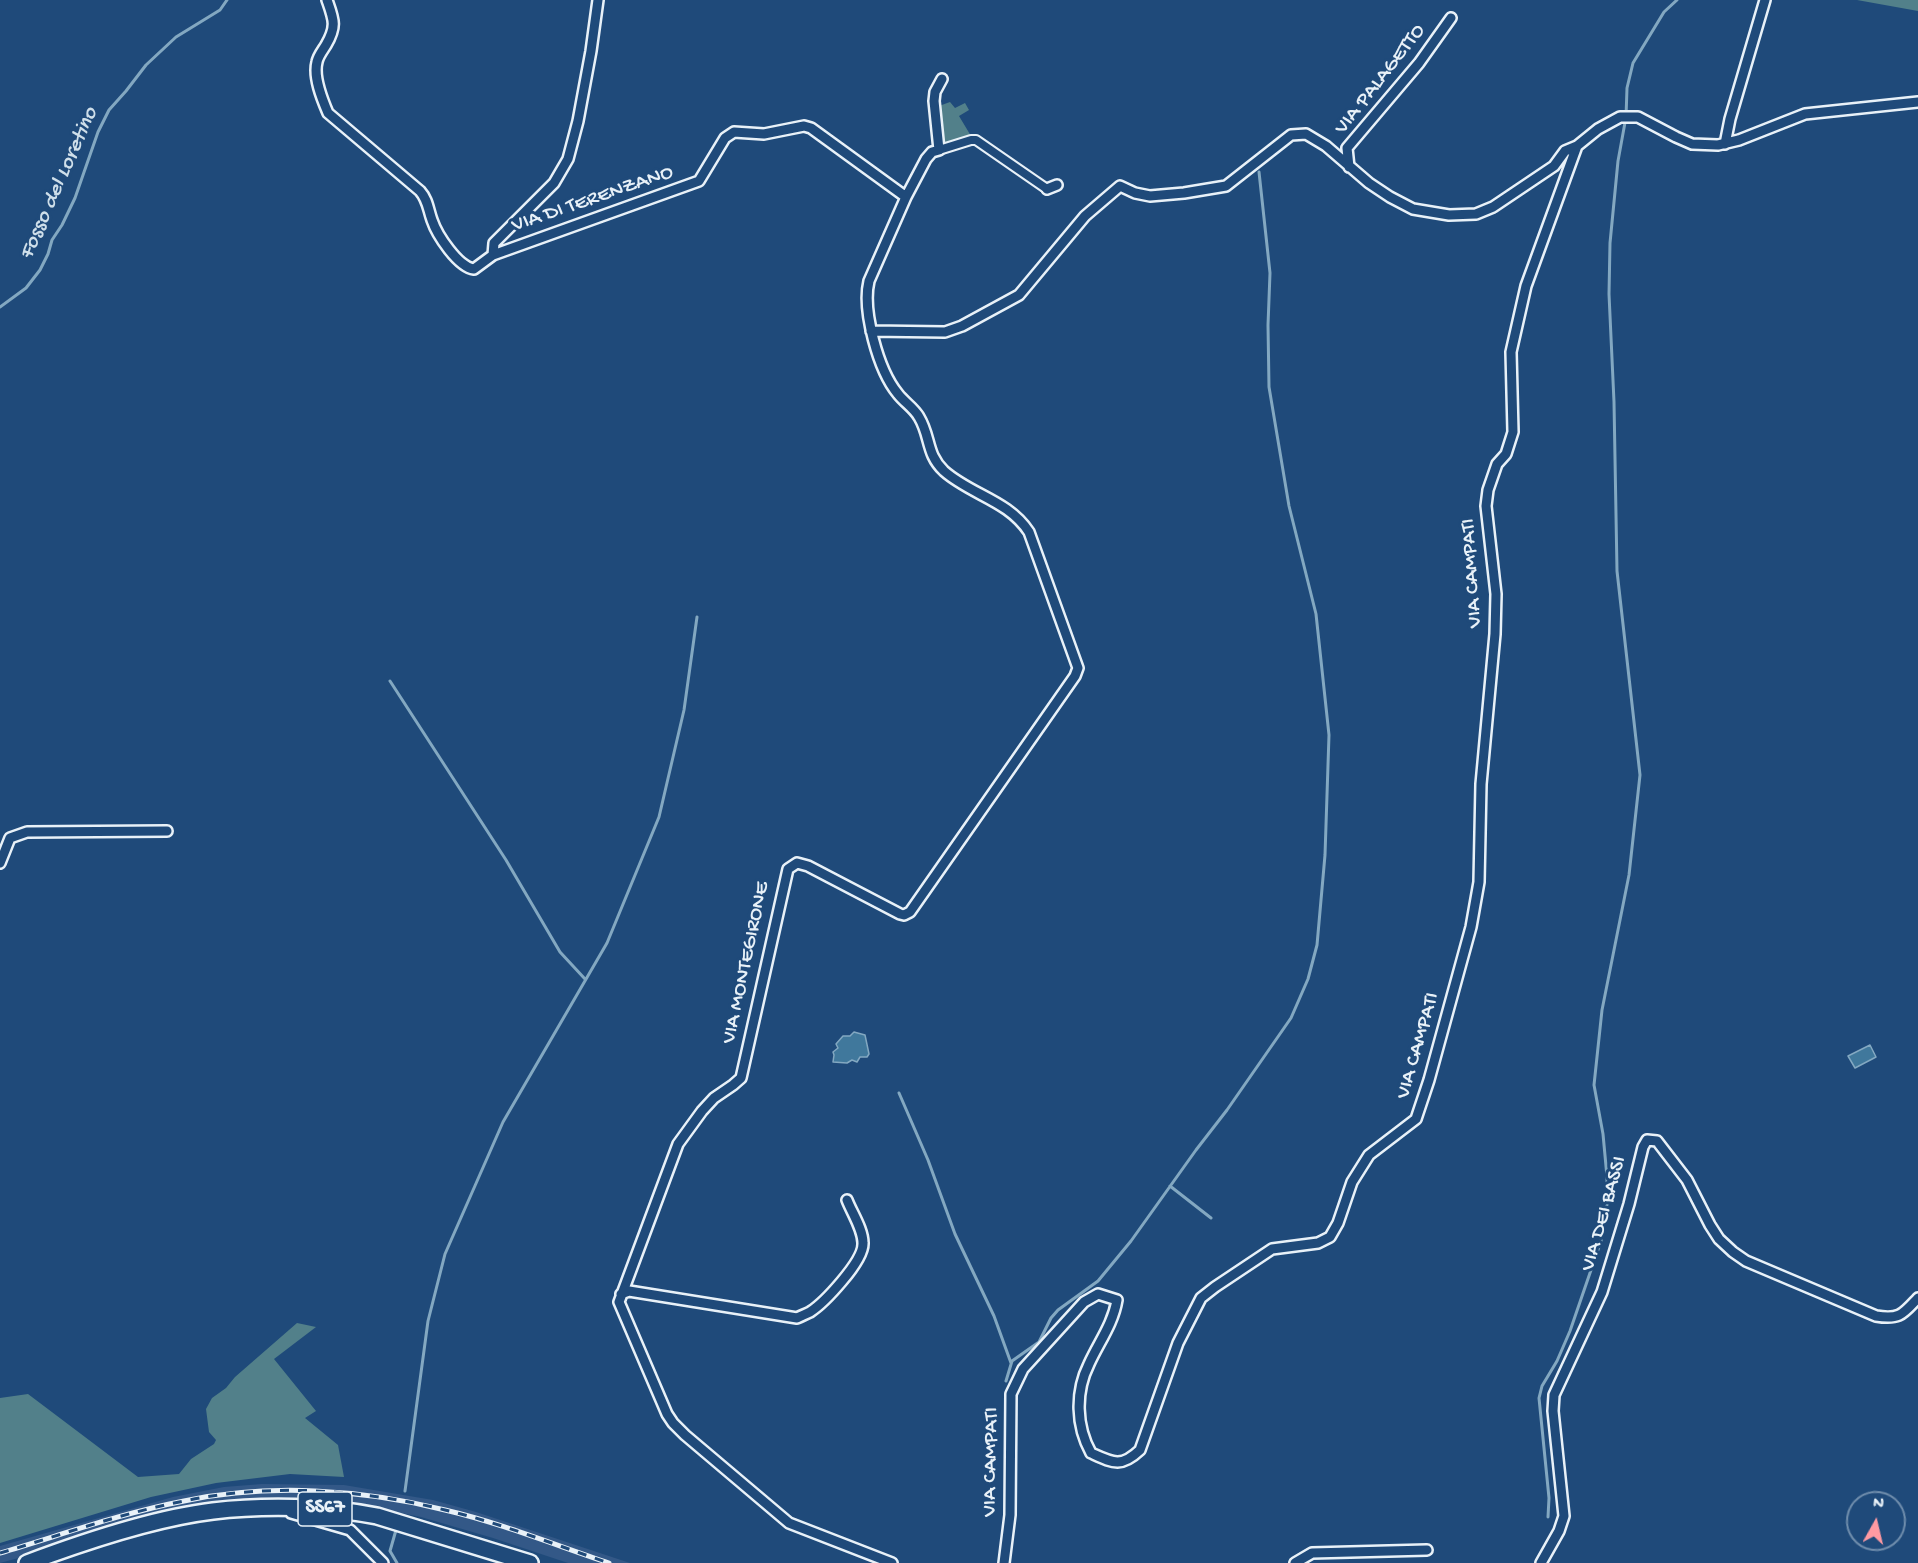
<!DOCTYPE html>
<style>
body{margin:0}
#map{position:relative;width:1918px;height:1563px;overflow:hidden;background:#1f4a7a;font-family:"Gochi Hand",sans-serif}
canvas{display:block}
.north{position:absolute;left:1846px;top:1491px;width:60px;height:60px;box-sizing:border-box;background:#1f4a7a;border:2px solid #6f8dac;border-radius:50%;rotate:8deg;font-size:16px;font-weight:700;line-height:24px;text-align:center;color:#e8f1f8}
.north::after{content:'';display:block;margin:auto;width:21px;height:27px;background:#ff9aa2;clip-path:polygon(50% 0,100% 100%,50% 72%,0 100%)}
</style>
<div id="map">
<canvas width="1918" height="1563"></canvas>
<div class="north">N</div>
</div>
<script>
const ctx = document.querySelector('canvas').getContext('2d');
ctx.lineJoin = 'round';
function fill(path, color) { ctx.fillStyle = color; ctx.fill(path, 'evenodd'); }
function stroke(path, color, width, dash) { ctx.strokeStyle = color; ctx.lineWidth = width; ctx.lineCap = dash ? 'butt' : 'round'; ctx.setLineDash(dash || []); ctx.stroke(path); }
function drawText(font, color, halo, rows, align = 'center') {
  ctx.font = font + ' "Gochi Hand",sans-serif'; ctx.lineWidth = 6; ctx.setLineDash([]); ctx.textBaseline = 'middle'; ctx.strokeStyle = halo; ctx.fillStyle = color; for (const [text, x, y, turn = 0] of rows) {
    ctx.save(); ctx.translate(x, y); ctx.rotate((+turn || 0) * Math.PI / 180); ctx.textAlign = isNaN(turn) ? turn : align; if (halo) ctx.strokeText(text, 0, 0); ctx.fillText(text, 0, 0); ctx.restore();
  }
}
const built = new Path2D(`
 M262 1484 344 1485 433 1500 476 1512 630 1563H568L493 1538 421 1517 345 1502 300 1501 248 1503 48 1550 0 1563V1546L173 1497 224 1487Z`);
const green = new Path2D(`
 M1857 0H1918V11Z
 M950 102 955 108 965 103 969 110 959 116 971 136 945 146 939 106Z
 M297 1323 316 1327 274 1359 316 1411 305 1418 338 1445 344 1477 290 1474 216 1483 151 1497 0 1543V1398L28 1394 138 1477 179 1474 191 1459 214 1444 216 1440 209 1432 206 1409 212 1398 226 1388 235 1377Z`);
const water = new Path2D(`
 M854 1032 865 1035 869 1054 867 1057H860L857 1062 852 1060 847 1063 833 1062 834 1055 833 1052 838 1048 836 1044 843 1036H850Z
 M1870 1045 1876 1057 1855 1068 1848 1056Z`);
const stream = new Path2D(`
 M0 307 26 288 40 270 48 254 52 240 62 225 75 198 98 132 109 110 126 91 146 65 176 37 220 10 227 0
 M390 681 506 860 560 952 585 979
 M899 1093 928 1160 955 1234 994 1316 1011 1363
 M1170 1186 1211 1218
 M1006 1381 1012 1361 1039 1342 1051 1318 1058 1310 1098 1281 1131 1241 1196 1150 1227 1110 1291 1018 1308 979 1317 945 1325 855 1329 735 1316 614 1289 506 1269 387 1268 325 1270 273 1259 172
 M405 1491 428 1321 445 1254 503 1122 607 943 659 817 684 710 697 617
 M1548 1517 1549 1498 1539 1398 1542 1386 1557 1361 1570 1331 1601 1241 1607 1204V1177L1603 1134 1594 1085 1602 1010 1629 875 1640 775 1617 571 1614 402 1609 294 1610 243 1618 161 1626 117 1627 88 1633 63 1664 12 1677 0
 M396 1530 390 1551 397 1563`);
const pedestrian = new Path2D(`
 M939 150 971 140H976L1047 189`);
const minor = new Path2D(`
 M327 0C334 20 337 26 326 45 323 50 318 56 317 62 313 77 322 99 328 113L420 191C428 200 428 209 432 220 437 235 458 267 474 269L493 255 699 181 725 138 734 132 764 134 804 126 811 128 906 197
 M1725 144 1730 119 1765 0
 M1349 167 1347 148 1419 63 1451 18
 M1047 189 1057 185
 M493 255 494 243 554 183 568 159 578 121 591 51 598 0
 M871 331 945 332 962 326 1019 295 1085 216 1120 186 1135 193 1150 196 1184 193 1226 186 1291 135 1306 134 1326 146 1369 183 1390 197 1413 209 1449 215 1476 214 1493 207 1554 166 1565 151 1577 146 1598 129 1620 117H1638L1676 137 1692 144 1718 145 1739 140 1805 114 1918 102
 M0 863 10 838 27 832 167 831
 M621 1294 629 1291 797 1318C801 1316 806 1314 810 1312 824 1303 864 1261 863 1243 863 1229 852 1213 847 1200
 M291 1513 350 1530 383 1563
 M892 1563 789 1523 685 1435 673 1423 667 1414 619 1302 678 1144 702 1111 714 1098 733 1085 741 1078 788 869 797 863 808 866 900 914 904 915 910 912 1075 676 1078 668 1029 532C1008 500 971 495 944 471 926 454 931 437 919 417 914 408 904 402 898 394 878 370 862 310 869 281L906 197 926 159 932 152 939 150 934 101 935 92 942 79
 M1004 1563 1010 1515 1011 1394 1023 1369 1084 1302 1098 1294 1117 1300C1113 1324 1099 1342 1089 1364 1075 1392 1076 1426 1091 1453 1113 1463 1121 1468 1140 1450L1178 1343 1201 1298 1215 1287 1272 1249 1318 1243 1330 1237 1338 1223 1352 1182 1369 1155 1416 1119 1429 1080 1471 927 1479 882 1481 784 1495 634 1496 594 1486 506 1488 490 1497 464 1506 454 1513 432 1511 352 1526 286 1577 146
 M1295 1563 1312 1553 1427 1550
 M1541 1563 1559 1531 1564 1516 1553 1411 1554 1395 1602 1292 1629 1204 1643 1147 1647 1140 1657 1141 1687 1180 1710 1225 1719 1239 1733 1252 1746 1261 1876 1316C1900 1320 1903 1314 1918 1298`);
const primary = new Path2D(`
 M27 1563C83 1542 154 1518 213 1511 263 1505 327 1506 377 1516L530 1563`);
const rail = new Path2D(`
 M0 1553C61 1535 122 1513 184 1501 269 1483 361 1489 445 1510 501 1523 555 1545 609 1563`);
const shields = [
 [325,1509,54]
];
const shieldNames = [
 ["SS67",325,1509]
];
const streetNames = [
 ["VIA PALAGETTO",1381,80,-52],
 ["VIA DI TERENZANO",593,200,-19],
 ["VIA CAMPATI",1473,573,-94],
 ["VIA MONTEGIRONE",747,963,-78],
 ["VIA CAMPATI",1419,1046,-74],
 ["VIA DEI BASSI",1605,1214,-74],
 ["VIA CAMPATI",992,1462,-89]
];
const waterNames = [
 ["Fosso del Loretino",60,184,-66]
];
fill(built, '#335887');
fill(green, '#52808a');
fill(water, '#40789c');
stroke(water, '#83a8c1', 1.5);
stroke(stream, '#83a8c1', 3);
stroke(pedestrian, '#e8f1f8', 12);
stroke(minor, '#e8f1f8', 14);
stroke(primary, '#e8f1f8', 20);
stroke(pedestrian, '#1f4a7a', 8);
stroke(minor, '#1f4a7a', 9);
stroke(primary, '#1f4a7a', 15);
stroke(rail, '#e8f1f8', 5);
stroke(rail, '#1f4a7a', 3, [9]);
for (const [x, y, w] of shields) { const box = new Path2D(); box.roundRect(x - w / 2, y - 17, w, 34, 4.5); ctx.fillStyle = '#1f4a7a'; ctx.fill(box); stroke(box, '#e8f1f8', 1.5); }
drawText('bold 20px', '#e8f1f8', null, shieldNames);
drawText('21px', '#e8f1f8', '#1f4a7a', streetNames);
drawText('italic 22px', '#cfdfea', '#1f4a7a', waterNames);
</script>
